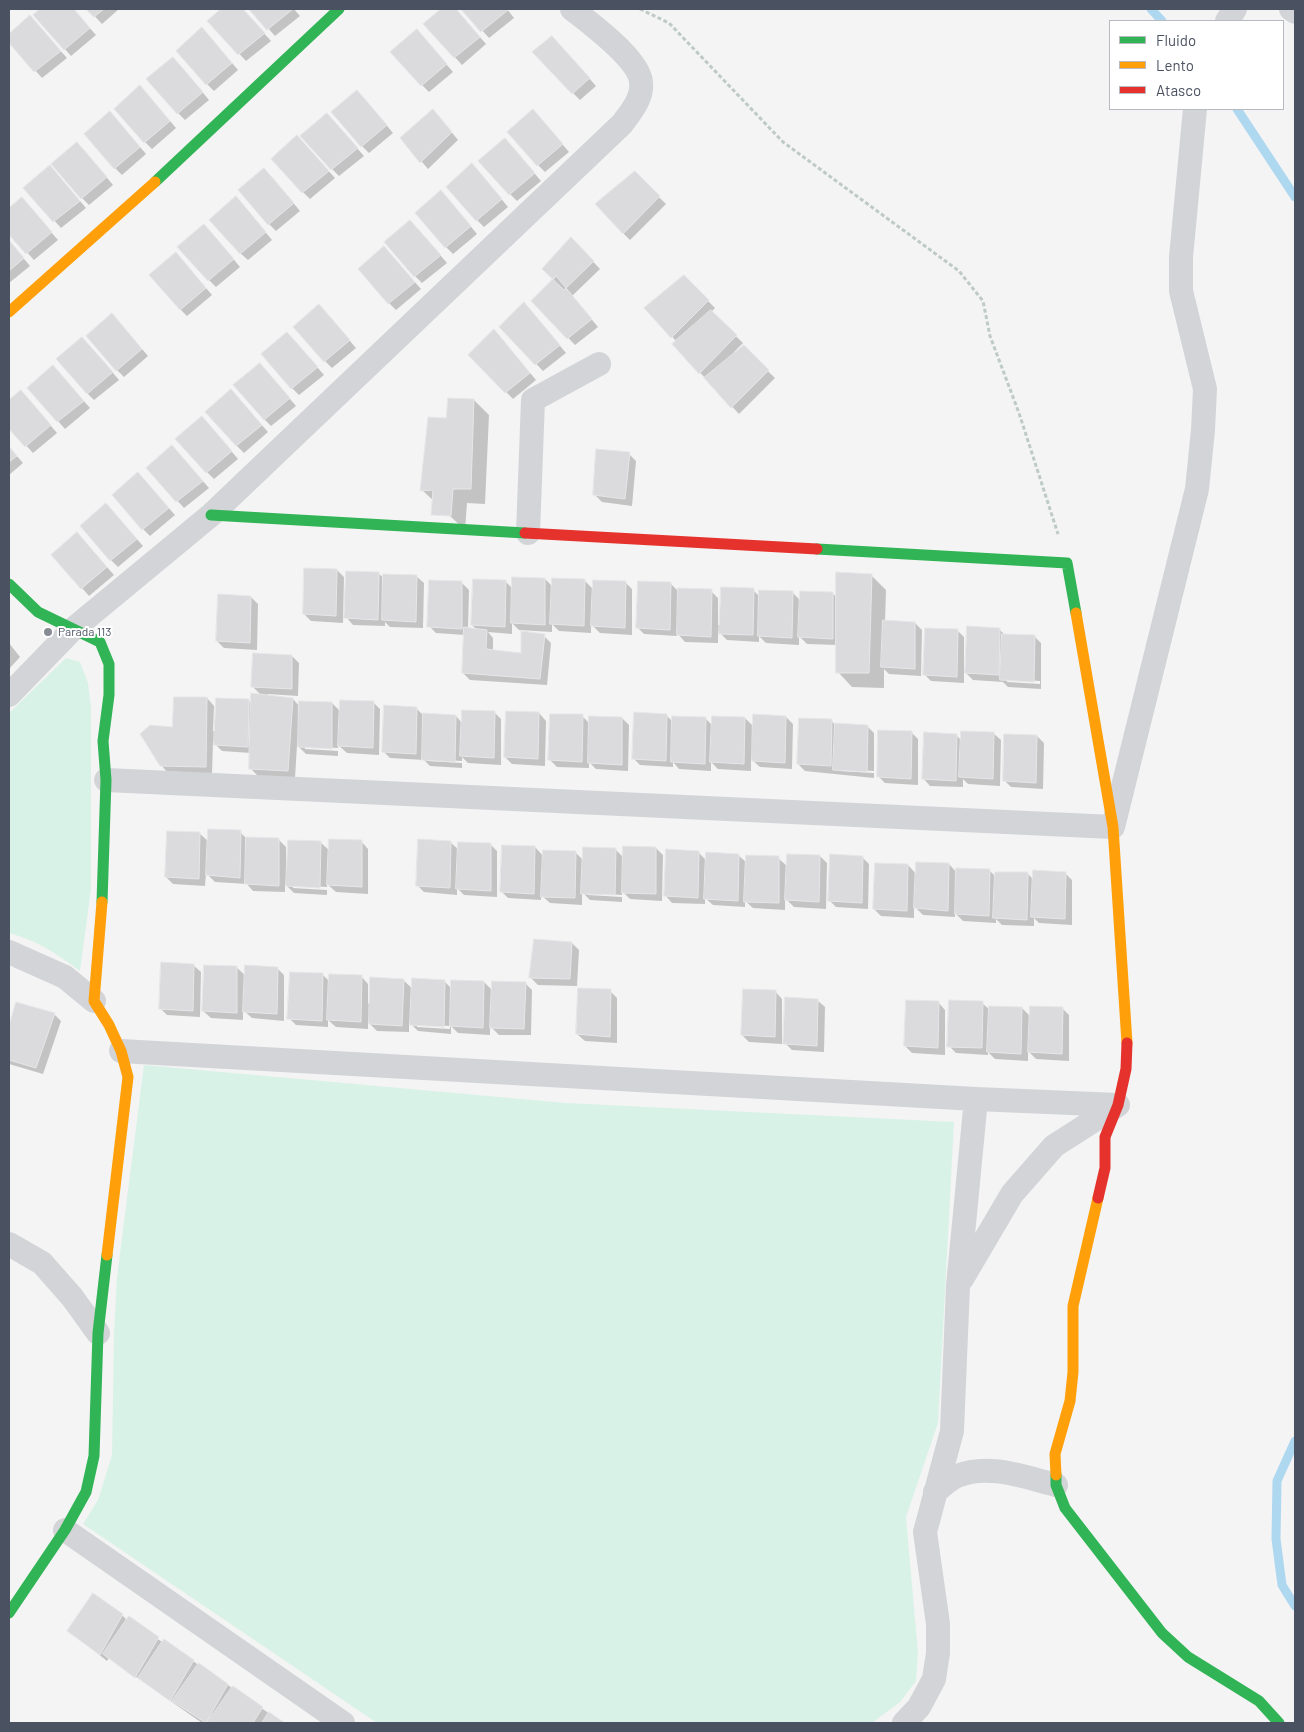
<!DOCTYPE html>
<style>
body{margin:0}
#map{position:relative;width:1304px;height:1732px;overflow:hidden;background:#f4f4f4;font-family:Barlow,sans-serif}
canvas{display:block}
.frame{position:absolute;inset:0;border:10px solid #4a5261;pointer-events:none}
.legend{position:absolute;left:1109px;top:20px;width:175px;height:90px;box-sizing:border-box;background:#fff;border:1px solid #b7bac0;margin:0;padding:6px 9px;list-style:none;font-size:15px;color:#4a5261}
.legend li{display:flex;align-items:center;gap:10px;height:25px}
.legend b{width:25px;border:1px solid #b7bac0}
</style>
<div id="map">
<canvas width="1304" height="1732"></canvas>
<div class="frame"></div>
<ul class="legend">
<li><b style="height:6px;background:#30b455"></b>Fluido</li>
<li><b style="height:6px;background:#ff9f0a"></b>Lento</li>
<li><b style="height:6px;background:#e5322d"></b>Atasco</li>
</ul>
</div>
<script>
const ctx = document.querySelector('canvas').getContext('2d');
ctx.lineJoin = 'round';
function fill(path, color) { ctx.fillStyle = color; ctx.fill(path, 'evenodd'); }
function stroke(path, color, width, dash) { ctx.strokeStyle = color; ctx.lineWidth = width; ctx.lineCap = dash ? 'butt' : 'round'; ctx.setLineDash(dash || []); ctx.stroke(path); }
function drawText(font, color, halo, rows, align = 'center') {
  ctx.font = font + ' Barlow,sans-serif'; ctx.lineWidth = 4; ctx.setLineDash([]); ctx.textBaseline = 'middle'; ctx.strokeStyle = halo; ctx.fillStyle = color; for (const [text, x, y, turn = 0] of rows) {
    ctx.save(); ctx.translate(x, y); ctx.rotate((+turn || 0) * Math.PI / 180); ctx.textAlign = isNaN(turn) ? turn : align; if (halo) ctx.strokeText(text, 0, 0); ctx.fillText(text, 0, 0); ctx.restore();
  }
}
const green = new Path2D(`
 M66 658 80 662 88 683 91 707V889L80 971C57 954 36 940 9 933V713Z
 M144 1065 566 1103 954 1122 938 1423 906 1517 918 1653 916 1681 900 1702 872 1723H377L83 1524 98 1500 112 1455 114 1333 117 1277Z`);
const shadow = new Path2D(`
 M42 9H73L96 35 71 56 35 15Z
 M88 9H119L102 24Z
 M223 9H242L271 41 246 61 209 21Z
 M251 9H294L300 16 275 36Z
 M443 9H456L486 44 462 65 425 24Z
 M463 9H507L514 18 489 38Z
 M30 17 67 58 42 78 9 41V36Z
 M209 36 238 70 214 91 207 84Z
 M424 38 453 72 429 92 422 85Z
 M559 44 596 86 580 100 573 93Z
 M180 65 209 100 185 120 178 113Z
 M147 94 176 128 152 149 145 142Z
 M364 98 393 133 369 153 362 146Z
 M440 118 458 140 428 169 402 138Z
 M540 118 569 152 545 172 538 165Z
 M117 120 146 154 122 175 115 168Z
 M334 122 364 156 339 176 332 169Z
 M304 144 335 178 310 199 303 192Z
 M512 147 541 181 517 201 510 194Z
 M84 150 113 185 89 205 82 198Z
 M479 172 508 207 484 227 477 220Z
 M56 173 86 208 61 228 25 188Z
 M634 173 666 204 630 240 623 233Z
 M271 176 300 211 276 231 269 224Z
 M22 199 58 240 34 260 9 233V210Z
 M448 199 477 234 453 254 446 247Z
 M243 205 272 240 248 260 240 253Z
 M417 228 447 263 422 283 415 276Z
 M211 232 240 267 216 287 209 280Z
 M9 241 30 266 9 283Z
 M578 246 600 269 572 296 598 327 575 345 533 301 554 279Z
 M391 255 421 289 396 310 389 303Z
 M183 261 212 295 187 316 180 309Z
 M684 277 715 308 711 312 743 343 734 352 735 354 743 347 775 378 739 414 673 344 676 341 646 308Z
 M531 311 566 353 543 371 501 327Z
 M326 313 356 348 332 368 325 361Z
 M119 322 148 356 124 377 117 370Z
 M501 338 536 380 513 399 470 355Z
 M294 340 324 375 299 395 292 388Z
 M89 345 119 380 94 400 87 393Z
 M266 371 296 406 271 426 264 419Z
 M60 374 90 408 65 429 29 388Z
 M21 391 57 433 33 453 9 427V402Z
 M238 398 268 432 244 453 237 446Z
 M474 400 489 415 485 504 467 503 465 530 422 490 447 419Z
 M209 425 238 459 214 479 207 472Z
 M9 447 23 463 9 475Z
 M179 454 209 488 184 508 148 468Z
 M629 454 636 461 632 506 602 502 595 495Z
 M145 481 175 515 150 536 143 529Z
 M113 512 143 546 118 567 111 560Z
 M84 541 114 575 89 596 53 555Z
 M337 570 344 577 343 623 311 621 304 614Z
 M379 574 385 579 416 576 424 583 423 628 390 627 385 622V626L353 625 346 617Z
 M871 575 886 590 885 622 915 623 922 630 921 676 889 674 884 669V688L852 687 838 672V645L807 644 799 636V645L766 643 759 636V642L727 640 718 631V643L685 642 677 633V636L644 634 637 627 670 583 680 593 711 591 718 598V625H720L753 590 760 597 792 592 801 601 832 593 838 598Z
 M545 579 553 587 584 580 594 590 625 582 632 589V635L600 633 591 624V633L559 631 552 624V632L519 630 512 623V634L488 632 493 638V651L522 655 544 636 551 643 547 685 470 680 463 673 465 635 436 633 429 626 462 583 469 590 468 629 477 630 472 625 505 581 513 589Z
 M251 597 258 604 257 650 224 648 217 641Z
 M999 629 1005 635 1034 636 1041 643V689L1008 687 1003 682 973 680 966 673ZM1007 679 1040 681V684L1007 682Z
 M957 630 964 637V683L931 681 924 674Z
 M9 643 20 657 9 669Z
 M292 656 299 663 298 696 268 694V696L293 699 300 707 332 703 341 712 373 702 380 709 379 755 347 753 338 745V756L306 754 297 745 295 778 258 776 250 768 251 753 222 751 213 742 212 774 168 773 161 765 173 728 207 698 214 706 213 731H216L248 700 252 704 261 695 252 686ZM305 746 338 748V751L305 749Z
 M416 708 423 715 456 716 462 723 494 712 501 719V765L468 763 462 757V768L430 766 424 760 390 758 383 751ZM428 759 462 761V763L428 761Z
 M539 713 546 721 545 766 512 764 505 757Z
 M666 715 673 722 705 718 713 726 745 718 754 727 786 717 793 724 792 769 760 767 751 759V771L718 769 711 762V771L679 769 673 762V767L640 765 633 758Z
 M582 716 590 724 622 718 629 725 628 771 596 769 589 762V768L557 767 550 760Z
 M831 720 835 725 867 726 874 733V778L805 771 798 764ZM840 769 874 771V773L840 771Z
 M911 732 918 739V785L885 783 878 776Z
 M993 733 1001 740 1000 786 968 784 963 779V787L930 786 923 778 956 735 962 741Z
 M1037 736 1044 743 1043 789 1011 787 1004 780Z
 M240 832 247 839 279 840 286 847V868L320 842 330 851 361 841 368 849V894L336 892 327 884V895L294 893 285 884V892L253 891 247 884 215 882 206 873 205 886 173 884 166 877 199 833 209 842ZM293 885 327 887V890L293 888Z
 M450 842 459 850 490 844 497 851V897L464 895 457 888V895L424 892 417 885Z
 M535 847 544 857 575 852 584 861 616 850 624 858 656 848 663 855 662 901 630 899 622 891V902L590 900 582 892V905L550 903 541 895V900L508 898 501 891ZM588 893 622 895V897L588 895Z
 M698 852 707 861 738 855 747 863 778 858 788 867 820 856 827 863 826 909 794 907 785 898V910L753 908 745 901V907L713 905 705 898V904L672 903 665 895Z
 M862 857 869 864 868 909 836 907 829 900Z
 M949 864 957 873 989 870 996 877 1028 874 1034 880 1065 873 1072 880V925L1039 923 1034 918V926L1002 925 996 919V923L963 921 955 913V917L923 915 914 906V918L881 916 874 909 908 865 917 875Z
 M572 943 579 950 577 986 538 985 531 978Z
 M193 965 201 972 200 1017 167 1015 160 1008Z
 M236 967 246 976 277 968 284 975V1021L252 1018 243 1010V1020L211 1018 203 1011Z
 M322 974 330 982 361 976 368 984V1004L403 980 413 989 444 981 452 989 484 982 493 991 525 983 532 990 531 1035H499L490 1026V1035L458 1033 451 1026V1034L418 1031 409 1022V1032L377 1031 368 1022V1029L336 1027 328 1020V1027L296 1025 289 1018ZM417 1024 450 1026V1029L417 1027Z
 M610 991 617 998V1043L585 1041 577 1034Z
 M775 991 782 999V1044L749 1042 742 1035Z
 M817 1000 825 1007 824 1052 792 1050 785 1043Z
 M938 1002 945 1010V1055L912 1053 905 1046Z
 M982 1003 990 1010 1022 1008 1031 1017 1062 1008 1069 1015V1061L1036 1059 1028 1051V1061L995 1059 988 1052V1055L956 1053 949 1046Z
 M17 1004 54 1014 61 1021 43 1074 9 1064V1031Z
 M122 1615 127 1620 193 1661 283 1723H202L109 1658 107 1661 69 1631Z`);
const stream = new Path2D(`
 M1151 9 1162 21
 M1237 109 1295 197
 M1295 1441 1277 1481 1276 1539 1282 1585 1295 1606`);
const building = new Path2D(`
 M40 9H74L90 28 64 50 33 15Z
 M86 9H104L94 17Z
 M221 9H243L265 33 238 55 207 21Z
 M249 9H293L267 30Z
 M441 9H456L480 37 454 58 423 24Z
 M461 9H507L508 10 481 32Z
 M30 15 61 51 34 72 9 43V34Z
 M202 27 232 63 206 85 176 51Z
 M417 29 447 64 421 86 390 52Z
 M552 36 590 78 572 94 532 52Z
 M173 57 203 92 177 114 146 79Z
 M140 85 170 121 144 143 114 109Z
 M357 90 387 125 361 147 331 112Z
 M433 109 452 132 420 163 400 138Z
 M533 109 563 144 537 166 507 132Z
 M110 111 140 147 114 169 84 134Z
 M327 113 358 148 331 170 300 136Z
 M297 135 329 171 302 193 271 159Z
 M505 138 535 173 509 195 478 161Z
 M77 142 107 177 81 199 51 164Z
 M472 163 502 199 476 221 446 187Z
 M50 165 80 201 53 222 23 188Z
 M264 168 294 203 268 225 238 190Z
 M635 171 660 196 623 234 595 204Z
 M441 190 471 226 445 248 415 213Z
 M236 196 266 232 240 254 209 220Z
 M22 197 52 232 26 254 9 235V208Z
 M410 220 441 255 414 277 384 242Z
 M204 224 234 259 208 281 177 247Z
 M571 237 594 261 564 290 542 269Z
 M9 240 24 258 9 271Z
 M384 246 415 282 388 304 358 269Z
 M176 252 206 288 180 310 149 275Z
 M684 275 709 300 671 338 644 308Z
 M556 276 592 319 567 339 531 301Z
 M524 302 560 345 535 365 499 327Z
 M319 304 350 340 324 362 293 327Z
 M711 310 737 335 699 374 672 344Z
 M112 313 142 349 116 371 86 336Z
 M494 329 530 373 505 393 468 355Z
 M287 332 318 367 291 389 261 354Z
 M82 337 113 372 87 394 56 359Z
 M744 345 769 370 731 408 704 378Z
 M260 363 290 398 264 420 233 385Z
 M53 365 84 401 57 422 27 388Z
 M231 389 262 425 236 446 205 412Z
 M21 390 51 425 25 447 9 429V400Z
 M448 398 474 399 471 489H453L451 516 431 515 433 490 420 491 428 417 446 418Z
 M202 416 232 451 206 473 175 439Z
 M172 445 203 481 176 502 146 468Z
 M9 446 17 456 9 462Z
 M596 449 630 452 625 499 593 495Z
 M138 472 169 508 142 530 112 495Z
 M106 503 137 539 110 561 80 526Z
 M77 532 107 567 81 589 51 555Z
 M304 568 337 569 336 616 303 614Z
 M346 571 379 572 378 620 344 618Z
 M836 572 872 574 869 673H836Z
 M383 574 417 575 416 622 382 620Z
 M512 577 545 578V625L511 623Z
 M552 578 585 579 584 626 550 624Z
 M473 579 506 580 505 627 471 625Z
 M429 580 462 581V629L427 627Z
 M593 580 626 581 625 628 591 626Z
 M638 581 671 582 670 630 636 628Z
 M721 587 754 588 753 635 719 634Z
 M678 588 712 589 711 637 677 635Z
 M759 590 793 591 792 638 758 636Z
 M800 591 833 592V639L798 637Z
 M218 594 251 596 250 643 216 641Z
 M883 620 915 622V669L881 667Z
 M967 626 1000 628 999 675 965 673Z
 M464 627 487 630 486 649 521 653V631L545 634 540 679 462 673Z
 M925 628 958 629 957 677 923 675Z
 M1002 634 1035 635 1034 682 1000 680Z
 M253 653 292 655V689L251 687Z
 M251 693 293 698 288 771 249 769Z
 M174 697H207L206 767 160 766 140 734 150 725 172 727Z
 M216 698 249 699 248 747 214 745Z
 M340 700 374 701 373 748 338 746Z
 M299 701 332 702V749L298 747Z
 M384 705 417 707 416 754 382 752Z
 M462 710 495 711 494 758 460 756Z
 M506 711 539 712 538 759 504 757Z
 M634 712 667 714 666 761 632 759Z
 M423 713 456 715 455 762 422 760Z
 M550 714H583L582 762 548 760Z
 M753 714 786 716 785 763 752 761Z
 M589 716 622 717V765L588 763Z
 M672 716 706 717 705 764 671 762Z
 M712 716 745 717 744 764 710 762Z
 M799 718 832 719 831 766 797 764Z
 M835 723 868 725 867 772 833 770Z
 M878 730 912 731 911 779 877 777Z
 M961 731 994 732 993 779 959 777Z
 M924 732 957 734 956 781 922 779Z
 M1004 734 1037 735 1036 783 1003 781Z
 M208 829 241 830 240 878 206 875Z
 M167 831 200 832 199 879 165 877Z
 M246 837 279 838V886L245 884Z
 M329 839 362 840V887L327 885Z
 M418 839 451 841 450 888 416 886Z
 M288 840 321 841 320 888 286 886Z
 M458 842 491 843V891L456 889Z
 M502 845 535 846 534 894 500 892Z
 M623 846 656 847V894L622 893Z
 M583 847 616 848 615 895 581 894Z
 M666 849 699 851 698 898 664 896Z
 M543 850 576 851 575 898 541 897Z
 M706 852 739 854 738 901 704 899Z
 M787 854 820 855 819 902 785 900Z
 M830 854 863 856 862 903 828 901Z
 M746 855 779 856V903L744 902Z
 M916 862 949 863 948 911 914 908Z
 M875 863 908 864 907 911 873 909Z
 M956 868 990 869 989 916 955 914Z
 M1033 870 1066 872 1065 919 1031 917Z
 M995 872H1028L1027 920 993 918Z
 M534 939 572 942 570 979 529 978Z
 M161 962 194 964 193 1011 159 1009Z
 M204 965 237 966V1013L202 1011Z
 M245 965 278 967 277 1014 243 1012Z
 M290 972 323 973 322 1021 287 1019Z
 M329 974 362 975 361 1022 327 1020Z
 M370 977 404 979 402 1026 369 1024Z
 M412 978 445 980 444 1027 410 1025Z
 M451 980 484 981 483 1028 450 1026Z
 M492 981 526 982 524 1029 490 1028Z
 M578 988 611 989 610 1037 576 1034Z
 M743 989 776 990 775 1037 741 1035Z
 M785 997 818 999 817 1046 783 1044Z
 M906 1000 939 1001 938 1048 904 1046Z
 M949 1000 983 1001 982 1048 947 1047Z
 M16 1002 55 1013 36 1068 9 1060V1026Z
 M989 1006 1022 1007 1021 1054 987 1052Z
 M1030 1006 1063 1007 1062 1054 1028 1052Z
 M93 1593 123 1614 100 1655 67 1631Z
 M129 1616 159 1637 135 1678 103 1654Z
 M164 1639 194 1660 170 1701 138 1678Z
 M199 1663 228 1684 206 1723 172 1701Z
 M233 1686 263 1707 253 1723H207Z
 M269 1712 285 1723H262Z`);
const path = new Path2D(`
 M640 9 669 23 783 142 959 271 983 301 990 336 1019 413 1058 534`);
const street = new Path2D(`
 M1291 9 1295 12
 M1227 21 1235 9
 M528 533 533 400 599 364
 M9 695 72 630 211 515 622 124C631 112 643 98 641 82 639 59 590 23 572 9
 M106 780 1113 827 1197 489 1203 430 1205 389 1181 291V257L1195 109
 M9 952 65 977 94 1001
 M121 1051 976 1099 1118 1105
 M9 1244 42 1263 72 1297 98 1333
 M962 1279 1012 1194 1054 1146 1118 1105
 M935 1492C942 1487 949 1479 957 1476 989 1463 1024 1477 1056 1485
 M65 1530 343 1723
 M904 1723 919 1707 934 1679 938 1653V1624L925 1532 952 1431 958 1286 976 1099`);
const fast = new Path2D(`
 M155 182 339 9
 M211 515 525 533
 M817 549 1067 563 1076 613
 M9 584 38 612 100 642 109 664V695L103 741 106 780 102 902
 M1056 1475V1485L1065 1508 1162 1633 1188 1657 1259 1701 1279 1723
 M9 1613 65 1530 86 1492 94 1456 98 1333 107 1255`);
const slow = new Path2D(`
 M9 312 155 182
 M1076 613 1113 827 1127 1043
 M102 902 94 1001 109 1025 121 1051 128 1077 107 1255
 M1056 1475 1055 1454 1070 1401 1073 1372V1306L1098 1198`);
const jam = new Path2D(`
 M525 533 817 549
 M1098 1198 1105 1168V1137L1118 1105 1126 1069 1127 1043`);
const markers = [
 [48,632,5,"#868b94"]
];
const poiNames = [
 ["Parada 113",58,632]
];
fill(green, '#d9f2e7');
fill(shadow, '#0003');
stroke(stream, '#aed7f0', 9);
fill(building, '#dbdbdd');
stroke(building, '#e5e6e7', 1);
stroke(path, '#becac8', 3, [4, 2.5]);
stroke(street, '#d2d4d7', 24);
stroke(fast, '#30b455', 11);
stroke(slow, '#ff9f0a', 11);
stroke(jam, '#e5322d', 11);
for (const [x, y, r, color] of markers) { const dot = new Path2D(); dot.arc(x, y, r, 0, 2 * Math.PI); ctx.fillStyle = color; ctx.fill(dot); stroke(dot, '#fff', 2); }
drawText('12px', '#4a5261', '#fff', poiNames, 'left');
</script>
